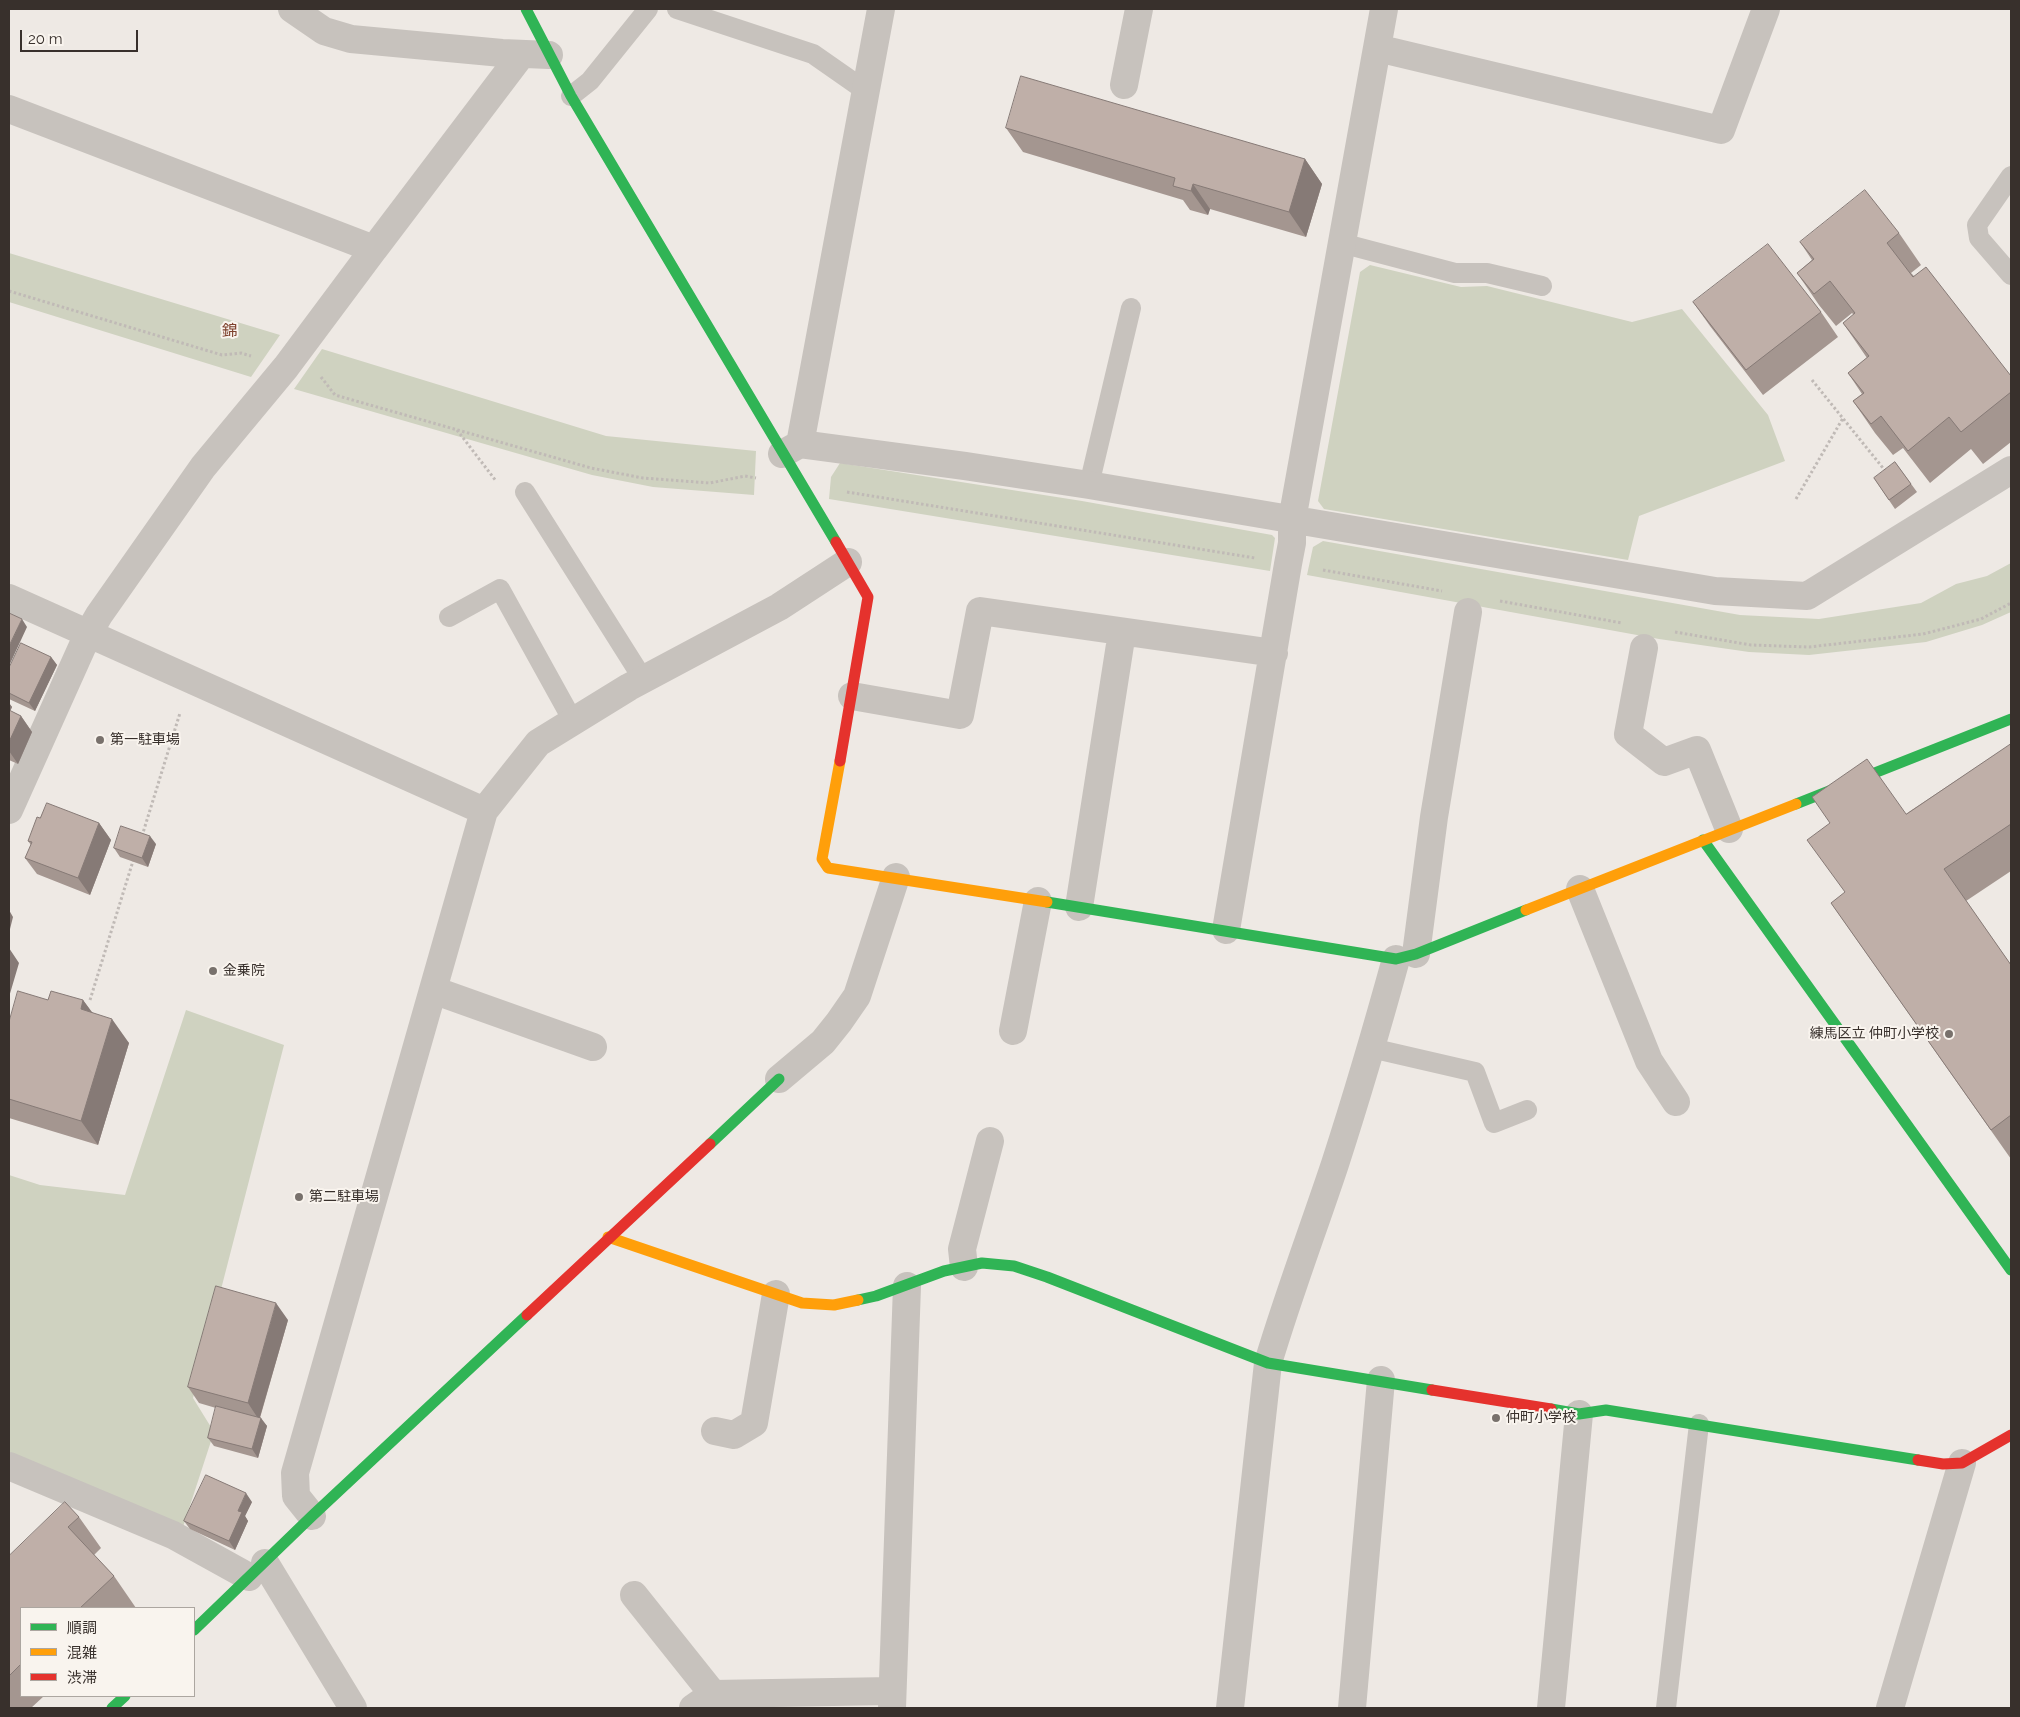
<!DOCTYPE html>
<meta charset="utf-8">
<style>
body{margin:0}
#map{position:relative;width:2020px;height:1717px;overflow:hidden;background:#eee9e4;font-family:Raleway,"Noto Sans JP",sans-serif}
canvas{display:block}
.frame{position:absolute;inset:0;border:10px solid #38302c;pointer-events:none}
.legend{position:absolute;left:20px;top:1607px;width:175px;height:90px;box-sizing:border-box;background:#f9f4ee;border:1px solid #aca6a0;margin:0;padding:6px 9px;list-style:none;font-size:15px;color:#38302c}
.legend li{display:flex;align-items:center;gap:10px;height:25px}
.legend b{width:25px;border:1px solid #aca6a0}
.scale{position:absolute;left:20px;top:30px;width:118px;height:22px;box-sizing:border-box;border:2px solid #38302c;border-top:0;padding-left:6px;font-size:15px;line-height:18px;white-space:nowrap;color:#38302c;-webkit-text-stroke:4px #f9f4ee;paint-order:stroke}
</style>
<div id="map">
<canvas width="2020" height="1717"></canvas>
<div class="frame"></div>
<ul class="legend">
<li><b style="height:6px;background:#30b455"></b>順調</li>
<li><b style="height:6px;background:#ff9f0a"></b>混雑</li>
<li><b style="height:6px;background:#e5322d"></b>渋滞</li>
</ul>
<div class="scale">20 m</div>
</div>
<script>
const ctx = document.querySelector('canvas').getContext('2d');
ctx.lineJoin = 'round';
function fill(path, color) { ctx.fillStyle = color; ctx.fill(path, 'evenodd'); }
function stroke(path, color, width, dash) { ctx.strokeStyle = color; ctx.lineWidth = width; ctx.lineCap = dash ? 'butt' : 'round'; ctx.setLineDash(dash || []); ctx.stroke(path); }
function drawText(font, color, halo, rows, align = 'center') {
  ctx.font = font + ' Raleway,"Noto Sans JP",sans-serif'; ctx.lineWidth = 4; ctx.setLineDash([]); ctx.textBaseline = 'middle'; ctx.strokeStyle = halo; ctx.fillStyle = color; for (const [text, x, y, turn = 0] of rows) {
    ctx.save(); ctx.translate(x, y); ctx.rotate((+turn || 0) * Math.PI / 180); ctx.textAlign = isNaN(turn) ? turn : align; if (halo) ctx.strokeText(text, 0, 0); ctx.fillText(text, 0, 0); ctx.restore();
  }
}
const green = new Path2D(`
 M9 253 280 335 251 377 9 302Z
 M1370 265 1461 287 1487 286 1632 322 1682 309 1768 415 1785 461 1639 516 1628 560 1324 509 1318 501 1360 272Z
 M322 349 606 436 756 451 754 495 653 487 592 475 294 389Z
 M840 463 1082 501 1272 535 1275 538 1270 571 829 499 831 477Z
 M1323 541 1740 615 1819 619 1921 603 1956 584 1987 576 2011 563V612L1982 625 1926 642 1809 655 1749 652 1659 639 1307 575 1313 547Z
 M186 1010 284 1045 193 1398 214 1432 183 1527 9 1452V1175L40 1185 125 1195Z`);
const path = new Path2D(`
 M9 291 222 355 241 353 251 356
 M321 377 335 395 591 468 643 478 710 483 745 476 756 478
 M1812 380 1887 473
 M457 430 496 481
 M847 492 1255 558
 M1796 499 1843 418
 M1323 570 1442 591
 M1500 601 1622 623
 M1675 632 1751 645 1809 647 1923 634 1981 619 2011 603
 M142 836 180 713
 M90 1000 133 861`);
const lane = new Path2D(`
 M677 9 813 54 866 91
 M571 96 590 81 648 9
 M2011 176 1977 225 1979 238 2011 275
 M1341 243 1455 273H1487L1542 286
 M1089 485 1131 308
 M525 492 643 679
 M449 617 500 589 573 721
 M1371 1048 1475 1072 1494 1123 1527 1110
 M1666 1708 1699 1424`);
const street = new Path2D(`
 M292 9 324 31 351 39 502 53 549 55
 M1377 48 1721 130 1766 9
 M1124 85 1139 9
 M9 109 374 249 286 367 203 467 99 615 88 634 9 810
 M374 249 521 55
 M800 444 881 9
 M782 454 800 444 965 466 1089 485 1715 591 1807 596 2011 470
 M9 598 484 811
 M1644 648 1628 734 1664 762 1697 750 1729 829
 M852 696 960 715 980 611 1274 653
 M1580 889 1649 1061 1676 1102
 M1079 907 1122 632
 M1226 930 1288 564 1292 543V520L1384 9
 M1416 954 1434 817 1468 612
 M433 990 593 1047
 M1013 1031 1038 901
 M779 1079 823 1042 839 1022 857 996 896 877
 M964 1267 962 1249 990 1141
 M715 1431 734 1435 754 1423 776 1294
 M9 1466 173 1535 249 1577
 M312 1516 296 1496 295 1473 484 811 538 743 629 687 779 607 848 562
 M265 1563 353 1708
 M634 1595 713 1694
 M693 1708 713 1694 892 1691
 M892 1708 907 1286
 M1230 1708 1268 1363C1288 1296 1313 1230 1335 1164 1357 1096 1377 1028 1396 959
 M1352 1708 1381 1380
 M1551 1708 1579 1414
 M1890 1708 1962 1463`);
const fast = new Path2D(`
 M526 9 571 96 836 542
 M1796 804 2011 719
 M1703 840 2011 1270
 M1047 902 1396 959 1416 954 1526 910
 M710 1144 779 1079
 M858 1300 876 1296 944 1271 982 1263 1014 1266 1047 1277 1268 1363 1432 1390
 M1551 1409 1579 1414 1606 1410 1918 1460
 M194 1630 312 1516 527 1315
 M112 1708 125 1696`);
const slow = new Path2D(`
 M840 761 822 859 828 868 1047 902
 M1526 910 1796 804
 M608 1237 802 1303 834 1305 858 1300`);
const jam = new Path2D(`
 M836 542 868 597 840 761
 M527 1315 710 1144
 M1432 1390 1551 1409
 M1918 1460 1943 1464 1962 1463 2011 1435`);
const wall = new Path2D(`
 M1006 128 1305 159 1322 184 1306 237 1210 209 1208 215 1190 210 1183 200 1023 152Z
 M1899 233 1921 265 1911 273 2011 376V442L1983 464 1971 449 1930 483 1903 448 1893 455 1875 433 1853 401 1862 394 1848 373 1867 358 1843 323 1854 315 1852 313 1836 326 1819 305 1797 273 1812 260 1800 242Z
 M1693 302 1821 312 1838 337 1763 395 1710 326Z
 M1895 462 1917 492 1895 509 1874 478Z
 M51 657 57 665 35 711 9 699V668Z
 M9 703 12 707 10 711 21 716 32 732 18 764 9 760Z
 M2011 744V871L1966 901 2011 965V1159L1831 903 1845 893 1830 823 1906 814Z
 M40 818 99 823 111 840 90 895 37 874 25 858 31 845 28 841Z
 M156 844 148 867 120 857 114 848Z
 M48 1000H83L92 1012 129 1043 98 1145 9 1118V1022Z
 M288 1320 260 1418 267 1426 258 1458 214 1446 208 1438 216 1408 199 1403 188 1387Z
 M252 1502 245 1516 248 1521 235 1550 190 1529 184 1521Z
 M79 1517 101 1548 94 1555 114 1576 136 1608H21V1696H44L31 1708H9V1556Z`);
const shadedWall = new Path2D(`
 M1305 159 1322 184 1306 237 1289 212Z
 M1193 184 1210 209 1208 215 1191 191Z
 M22 619 27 627 9 666V646Z
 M51 657 57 665 35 711 29 703Z
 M9 703 12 707 9 714Z
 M21 716 32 732 18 764 9 751V742Z
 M99 823 111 840 90 895 78 878Z
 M150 836 156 844 148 867 142 858Z
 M9 910 13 917 9 933Z
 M9 948 19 963 9 997Z
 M83 1000 101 1025 81 1009Z
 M112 1019 129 1043 98 1145 81 1121Z
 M276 1303 288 1320 259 1420 248 1403Z
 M261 1418 267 1426 258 1458 252 1449Z
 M246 1493 252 1502 245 1516 248 1521 235 1550 229 1541 238 1511Z`);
const building = new Path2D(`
 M1021 76 1305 159 1289 212 1193 184 1191 191 1173 186 1175 178 1006 128Z
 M1865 190 1899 233 1887 243 1913 277 1926 267 2011 376V392L1961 432 1949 417 1908 451 1881 416 1871 424 1853 401 1864 393 1848 373 1869 356 1843 323 1855 313 1830 281 1814 294 1797 273 1814 259 1800 242Z
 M1768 244 1821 312 1746 370 1693 302Z
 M1895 462 1911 484 1889 500 1874 478Z
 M9 613 22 619 9 646Z
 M21 643 51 657 29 703 9 693V668Z
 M9 710 21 716 9 742Z
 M2011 744V824L1944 869 2011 965V1115L1991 1130 1831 903 1845 892 1807 840 1830 823 1812 797 1867 759 1906 814Z
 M47 803 99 823 78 878 25 858 32 842 28 841 37 817 40 818Z
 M121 826 150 836 142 858 114 848Z
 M18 991 48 1000 51 991 83 1000 81 1009 112 1019 81 1121 9 1099V1022Z
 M216 1286 276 1303 248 1403 188 1387Z
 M216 1406 261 1418 252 1449 208 1438Z
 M206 1475 246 1493 238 1511 242 1512 229 1541 184 1521Z
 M65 1502 79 1517 68 1527 114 1576 80 1608H21V1664L9 1676V1556Z`);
const markers = [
 [100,740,5,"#78716c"],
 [213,971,5,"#78716c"],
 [1949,1034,5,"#78716c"],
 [299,1197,5,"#78716c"],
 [1496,1418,5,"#78716c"]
];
const poiNames = [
 ["第一駐車場",110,740],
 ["金乗院",223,971],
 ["練馬区立 仲町小学校",1939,1034,"right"],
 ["第二駐車場",309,1197],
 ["仲町小学校",1506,1418]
];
const quarterNames = [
 ["錦",230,331]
];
fill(green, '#cfd2c0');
stroke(path, '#c0bab6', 3, [2.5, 2.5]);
stroke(lane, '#c7c2bd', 20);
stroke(street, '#c7c2bd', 28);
stroke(fast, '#30b455', 11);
stroke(slow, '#ff9f0a', 11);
stroke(jam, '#e5322d', 11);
fill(wall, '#a49690');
fill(shadedWall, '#867a76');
fill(building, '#bfafa8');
stroke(building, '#867a76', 1);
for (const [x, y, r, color] of markers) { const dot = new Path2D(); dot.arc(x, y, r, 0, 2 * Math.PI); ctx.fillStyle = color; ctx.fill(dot); stroke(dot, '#f9f4ee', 2); }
drawText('14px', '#38302c', '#f9f4ee', poiNames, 'left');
drawText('16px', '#7e412d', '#f9f4ee', quarterNames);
</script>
